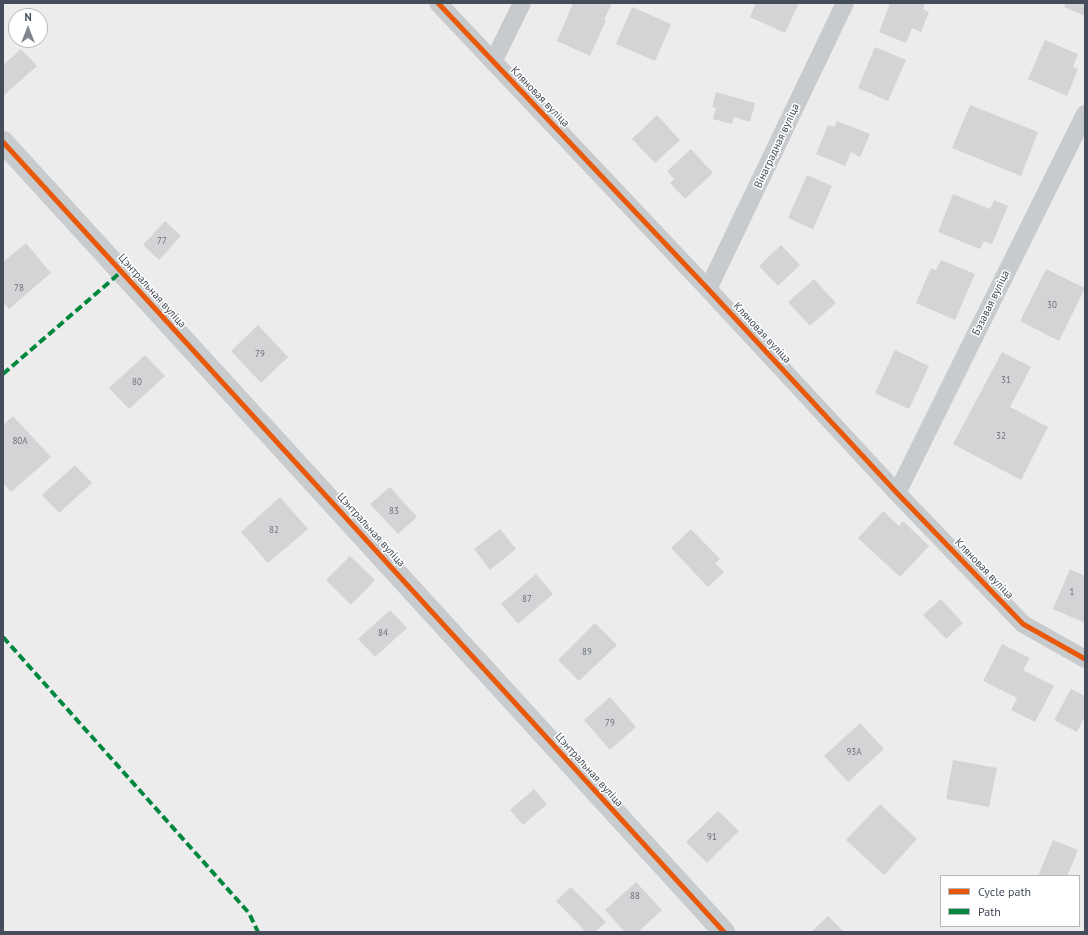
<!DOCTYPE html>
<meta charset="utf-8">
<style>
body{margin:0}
#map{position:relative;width:1088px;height:935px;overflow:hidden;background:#edecec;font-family:"PT Sans",sans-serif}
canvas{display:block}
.frame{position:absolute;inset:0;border:4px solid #444d59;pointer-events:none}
.legend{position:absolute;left:940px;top:875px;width:140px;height:52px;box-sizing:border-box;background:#fff;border:1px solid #b4b8bd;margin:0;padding:5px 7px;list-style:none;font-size:12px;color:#444d59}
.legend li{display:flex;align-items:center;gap:8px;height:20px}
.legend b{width:20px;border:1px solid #b4b8bd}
.north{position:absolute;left:8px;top:8px;width:40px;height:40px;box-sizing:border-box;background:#fff;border:1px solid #b4b8bd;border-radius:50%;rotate:0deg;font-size:11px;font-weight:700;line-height:16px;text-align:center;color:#444d59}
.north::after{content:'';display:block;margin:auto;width:14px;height:18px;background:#7f858c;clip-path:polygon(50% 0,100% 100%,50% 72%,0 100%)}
</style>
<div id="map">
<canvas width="1088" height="935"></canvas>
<div class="frame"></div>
<ul class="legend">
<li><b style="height:5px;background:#e8590c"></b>Cycle path</li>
<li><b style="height:5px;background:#00873e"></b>Path</li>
</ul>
<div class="north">N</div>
</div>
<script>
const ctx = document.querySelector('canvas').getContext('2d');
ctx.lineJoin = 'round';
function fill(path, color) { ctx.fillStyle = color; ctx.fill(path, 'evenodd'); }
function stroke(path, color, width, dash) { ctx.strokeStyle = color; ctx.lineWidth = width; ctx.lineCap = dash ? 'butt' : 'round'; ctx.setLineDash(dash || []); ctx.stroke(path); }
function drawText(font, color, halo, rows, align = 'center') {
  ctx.font = font + ' "PT Sans",sans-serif'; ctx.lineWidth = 3; ctx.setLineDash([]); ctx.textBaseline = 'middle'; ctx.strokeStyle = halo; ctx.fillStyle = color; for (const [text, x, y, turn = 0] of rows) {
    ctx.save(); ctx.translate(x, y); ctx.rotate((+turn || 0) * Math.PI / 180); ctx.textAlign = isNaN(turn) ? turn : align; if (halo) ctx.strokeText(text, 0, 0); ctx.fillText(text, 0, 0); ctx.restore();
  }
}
const building = new Path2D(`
 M573 3H612L604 20H606L590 56 557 41Z
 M756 3H799L785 33 750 17Z
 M890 3H921L925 5 923 9 929 12 921 32 912 28 906 43 879 32Z
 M1066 3H1085V16L1064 7Z
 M632 7 671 24 655 61 616 44Z
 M1045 40 1078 54 1073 67 1078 69 1067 96 1028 79Z
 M875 47 906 60 888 101 858 88Z
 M21 49 37 66 4 95 3 65Z
 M716 92 755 103 750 122 734 117 732 124 713 119 716 108 712 107Z
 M970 105 1038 132 1021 176 952 148Z
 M657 115 680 140 655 163 632 139Z
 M837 121 870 134 860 157 851 152 845 166 816 154 828 125 834 127Z
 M691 149 713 173 685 199 670 183 674 179 667 171Z
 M807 175 832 186 813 229 788 218Z
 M953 194 990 209 994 200 1008 206 992 244 984 241 980 249 938 232Z
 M165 221 181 236 159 260 143 245Z
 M26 243 51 273 9 309 3 302V262Z
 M781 245 800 265 778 286 759 266Z
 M941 260 975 274 955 320 916 303 931 268 936 270Z
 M1046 269 1085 288 1059 341 1020 321Z
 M814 279 836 303 810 326 788 302Z
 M258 325 288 357 261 383 231 351Z
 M895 350 929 366 909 409 875 393Z
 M1002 352 1031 367 1010 407 1048 427 1021 480 953 444Z
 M145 355 165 376 129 409 109 388Z
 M13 416 51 457 11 492 3 483V425Z
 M75 465 92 483 59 513 42 495Z
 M390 487 417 517 398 534 370 504Z
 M280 497 308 529 268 563 241 532Z
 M883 511 899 526 903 521 929 546 900 577 858 538Z
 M500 529 516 549 490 570 474 549Z
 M691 529 720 559 715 563 724 572 708 587 671 548Z
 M350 556 375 580 351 605 326 580Z
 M1070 569 1085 576V623L1053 609Z
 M536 574 553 594 518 624 501 604Z
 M941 599 963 623 946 639 923 615Z
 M390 610 407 628 375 657 358 639Z
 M595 623 617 645 579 681 558 660Z
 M1002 644 1030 658 1023 670 1054 686 1035 722 1011 710 1017 698 983 681Z
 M1071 689 1085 696V716L1077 732 1054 720Z
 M610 697 636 727 610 750 584 720Z
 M860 723 884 749 848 782 824 756Z
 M953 760 997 768 989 807 946 799Z
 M534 789 547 804 523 825 510 810Z
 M880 804 917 839 884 875 846 840Z
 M718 811 739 831 707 863 686 842Z
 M1053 840 1078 850 1067 876H1038Z
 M636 882 662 910 638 932H625L605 910Z
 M571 887 606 922 595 932H586L556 901Z
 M828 916 844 932H811Z`);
const street = new Path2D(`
 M438 3 708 289 897 493 1023 624 1085 659
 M493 62 522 3
 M708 289 845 3
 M897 493 1085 114`);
const secondary = new Path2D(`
 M3 142 724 932`);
const quiet = new Path2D(`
 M3 374 121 272
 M3 637 249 913 258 932`);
const cycleway = new Path2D(`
 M438 3 708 289 897 493 1023 624 1085 659
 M3 142 724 932`);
const numberNames = [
 ["77",162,241],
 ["78",19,288],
 ["30",1052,305],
 ["79",260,354],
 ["31",1006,380],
 ["80",137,382],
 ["32",1001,436],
 ["80А",20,441],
 ["83",394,511],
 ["82",274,530],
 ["1",1072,592],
 ["87",527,599],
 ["84",383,633],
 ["89",587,652],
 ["79",610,723],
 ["93А",854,752],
 ["91",712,837],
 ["88",635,896]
];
const streetNames = [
 ["Кляновая вуліца",540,97,46],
 ["Вінаградная вуліца",777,146,-65],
 ["Цэнтральная вуліца",152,291,48],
 ["Бэзавая вуліца",991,303,-64],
 ["Кляновая вуліца",762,333,47],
 ["Цэнтральная вуліца",371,530,48],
 ["Кляновая вуліца",984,569,46],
 ["Цэнтральная вуліца",589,770,48]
];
fill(building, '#d4d4d7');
stroke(street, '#c8cbcd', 18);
stroke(secondary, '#c9cccf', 22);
stroke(quiet, '#00873e', 4, [8, 4]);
stroke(cycleway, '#e8590c', 5);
drawText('9px', '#6a707a', null, numberNames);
drawText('11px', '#444d59', '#fff', streetNames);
</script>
